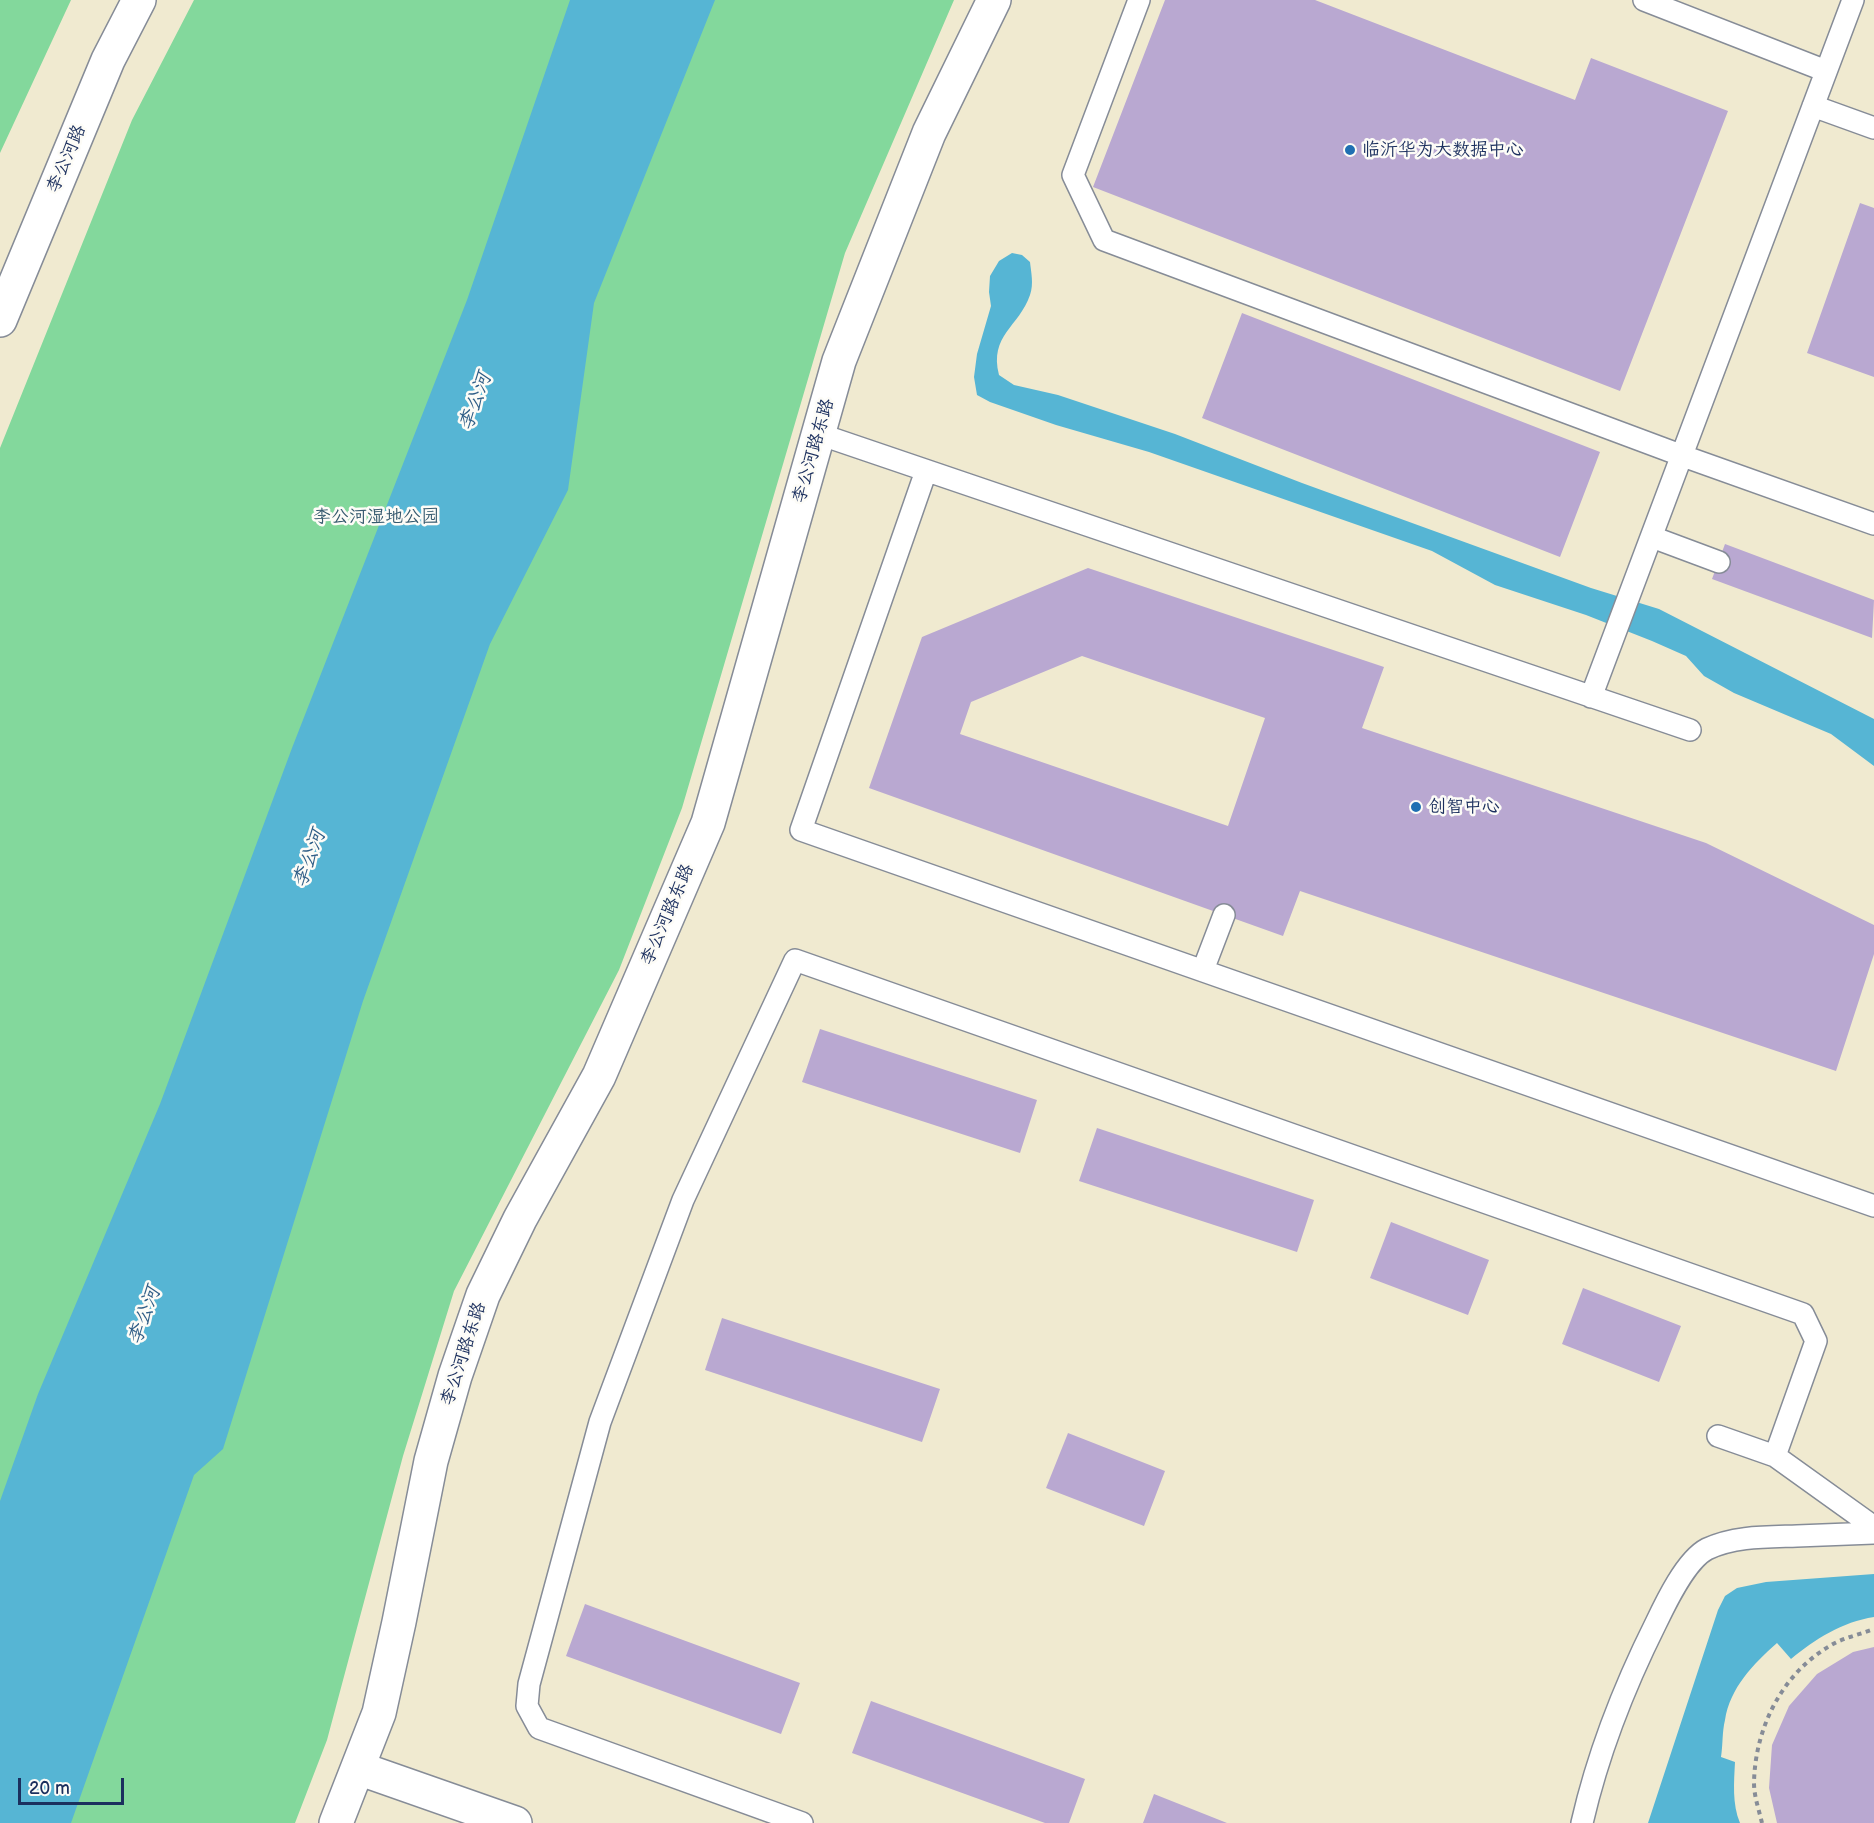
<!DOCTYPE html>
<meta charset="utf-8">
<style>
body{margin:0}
#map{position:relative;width:1874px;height:1823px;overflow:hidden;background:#f0ead0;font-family:"Balsamiq Sans",sans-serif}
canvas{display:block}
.scale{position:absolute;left:18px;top:1778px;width:106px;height:27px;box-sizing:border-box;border:3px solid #1b2f5e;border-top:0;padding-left:8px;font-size:18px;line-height:21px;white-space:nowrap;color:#1b2f5e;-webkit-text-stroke:4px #fdfcf7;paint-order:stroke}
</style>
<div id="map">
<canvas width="1874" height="1823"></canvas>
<div class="scale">20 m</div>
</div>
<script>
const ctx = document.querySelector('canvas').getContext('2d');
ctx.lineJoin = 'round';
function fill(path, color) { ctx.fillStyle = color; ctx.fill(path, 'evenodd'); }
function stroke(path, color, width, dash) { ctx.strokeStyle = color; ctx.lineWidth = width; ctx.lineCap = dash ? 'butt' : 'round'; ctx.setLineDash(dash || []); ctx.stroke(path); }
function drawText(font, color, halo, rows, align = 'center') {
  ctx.font = font + ' "Balsamiq Sans","LXGW WenKai TC",sans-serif'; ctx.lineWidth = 5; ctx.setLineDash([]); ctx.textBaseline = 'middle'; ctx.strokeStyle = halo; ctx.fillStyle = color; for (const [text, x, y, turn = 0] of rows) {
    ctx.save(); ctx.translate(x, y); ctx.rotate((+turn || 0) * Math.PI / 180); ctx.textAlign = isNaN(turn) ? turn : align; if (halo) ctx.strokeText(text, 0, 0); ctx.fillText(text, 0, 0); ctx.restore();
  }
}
const green = new Path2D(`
 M0 0H71L0 153Z
 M194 0H954L845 253 682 808 619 970 454 1291 403 1456 327 1740 295 1823H0V448L132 120Z`);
const water = new Path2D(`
 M570 0H715L594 303 568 490 490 644 363 1001 223 1449 194 1475 71 1823H0V1501L38 1394 160 1104 292 748 467 300Z
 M1012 253 1022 255 1030 262C1031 272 1034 284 1030 295 1019 327 989 335 999 375L1014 385 1058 395 1175 434 1302 483 1591 588 1659 609 1874 719V766L1831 734 1734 693 1704 676 1686 656 1652 641 1586 615 1495 585 1432 551 1149 452 1056 425 990 402 977 395 974 377 977 354 991 306 989 292 990 276 999 261Z
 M1874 1574V1617C1842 1622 1815 1639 1791 1659L1777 1643C1753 1664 1730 1688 1725 1720 1722 1732 1723 1745 1721 1757L1735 1762C1734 1782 1732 1804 1740 1823H1648L1718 1610 1725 1596 1737 1588 1766 1582Z`);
const building = new Path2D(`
 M1165 0H1315L1575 100 1591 58 1728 111 1620 391 1093 187Z
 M1860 203 1874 208V377L1807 353Z
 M1242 313 1600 452 1560 557 1202 418Z
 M1725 544 1874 600 1872 638 1712 579Z
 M1088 568 1384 667 1362 728 1706 843 1874 925V954L1836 1071 1300 891 1283 936 869 788 922 637ZM1082 656 1265 718 1228 826 960 734 971 702Z
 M820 1029 1037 1100 1020 1153 802 1082Z
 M1097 1128 1314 1200 1297 1252 1079 1181Z
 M1391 1222 1489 1260 1468 1315 1370 1278Z
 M1583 1288 1681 1326 1659 1382 1562 1344Z
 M722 1318 940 1389 922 1442 705 1370Z
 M1068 1433 1165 1471 1144 1526 1046 1488Z
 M585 1604 800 1683 781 1734 566 1656Z
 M1874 1647V1823H1777L1769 1788 1772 1745 1789 1706 1817 1674 1853 1652Z
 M871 1701 1085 1779 1069 1823H1045L852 1753Z
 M1154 1794 1227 1823H1143Z`);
const path = new Path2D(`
 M1762 1823C1759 1810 1754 1796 1754 1783 1755 1726 1784 1670 1835 1643 1847 1637 1861 1634 1874 1629`);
const service = new Path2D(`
 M1139 0 1073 175 1104 240 1683 456 1874 524
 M1644 0 1826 71
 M1813 106 1874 128
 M819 434 1690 730
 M926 471 801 830 1874 1206
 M1652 537 1719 562
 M1591 697 1853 0
 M1203 970 1224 915
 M1718 1436 1775 1456
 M802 1823 539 1728 527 1706 529 1684 600 1422 683 1200 795 960 1803 1314 1816 1341 1775 1456 1874 1527
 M1582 1823C1598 1753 1624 1687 1656 1623 1666 1602 1686 1560 1707 1549 1735 1536 1766 1537 1797 1536 1822 1535 1848 1534 1874 1533`);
const minor = new Path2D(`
 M358 1768 515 1823
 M336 1823 379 1713 399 1622 431 1461 455 1376 483 1295 520 1219 599 1076 708 823 839 361 929 133 994 0`);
const tertiary = new Path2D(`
 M0 320 108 60 139 0`);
const markers = [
 [1350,150,6,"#1f6fb2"],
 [1416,807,6,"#1f6fb2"]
];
const poiNames = [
 ["临沂华为大数据中心",1362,150],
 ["创智中心",1428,807]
];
const streetNames = [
 ["李公河路",67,159,-67],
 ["李公河路东路",814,451,-74],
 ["李公河路东路",668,915,-67],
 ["李公河路东路",464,1354,-72]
];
const parkNames = [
 ["李公河湿地公园",376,517]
];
const waterNames = [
 ["李公河",476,402,-70],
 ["李公河",310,859,-70],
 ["李公河",145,1316,-70]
];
fill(green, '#83d89c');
fill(water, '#56b5d4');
fill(building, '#b9a8d1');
stroke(service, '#868c97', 24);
stroke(minor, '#868c97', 36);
stroke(tertiary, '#868c97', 36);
stroke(path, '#868c97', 4, [4.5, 4.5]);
stroke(service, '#fff', 21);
stroke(minor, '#fff', 33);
stroke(tertiary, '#fff', 33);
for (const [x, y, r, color] of markers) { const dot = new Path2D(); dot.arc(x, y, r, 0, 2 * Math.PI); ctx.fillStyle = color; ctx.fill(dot); stroke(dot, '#fdfcf7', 2); }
drawText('18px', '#1b2f5e', '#fdfcf7', poiNames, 'left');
drawText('18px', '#1b2f5e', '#fdfcf7', streetNames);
drawText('18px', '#35596e', '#fdfcf7', parkNames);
drawText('italic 20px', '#305e87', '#fdfcf7', waterNames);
</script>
